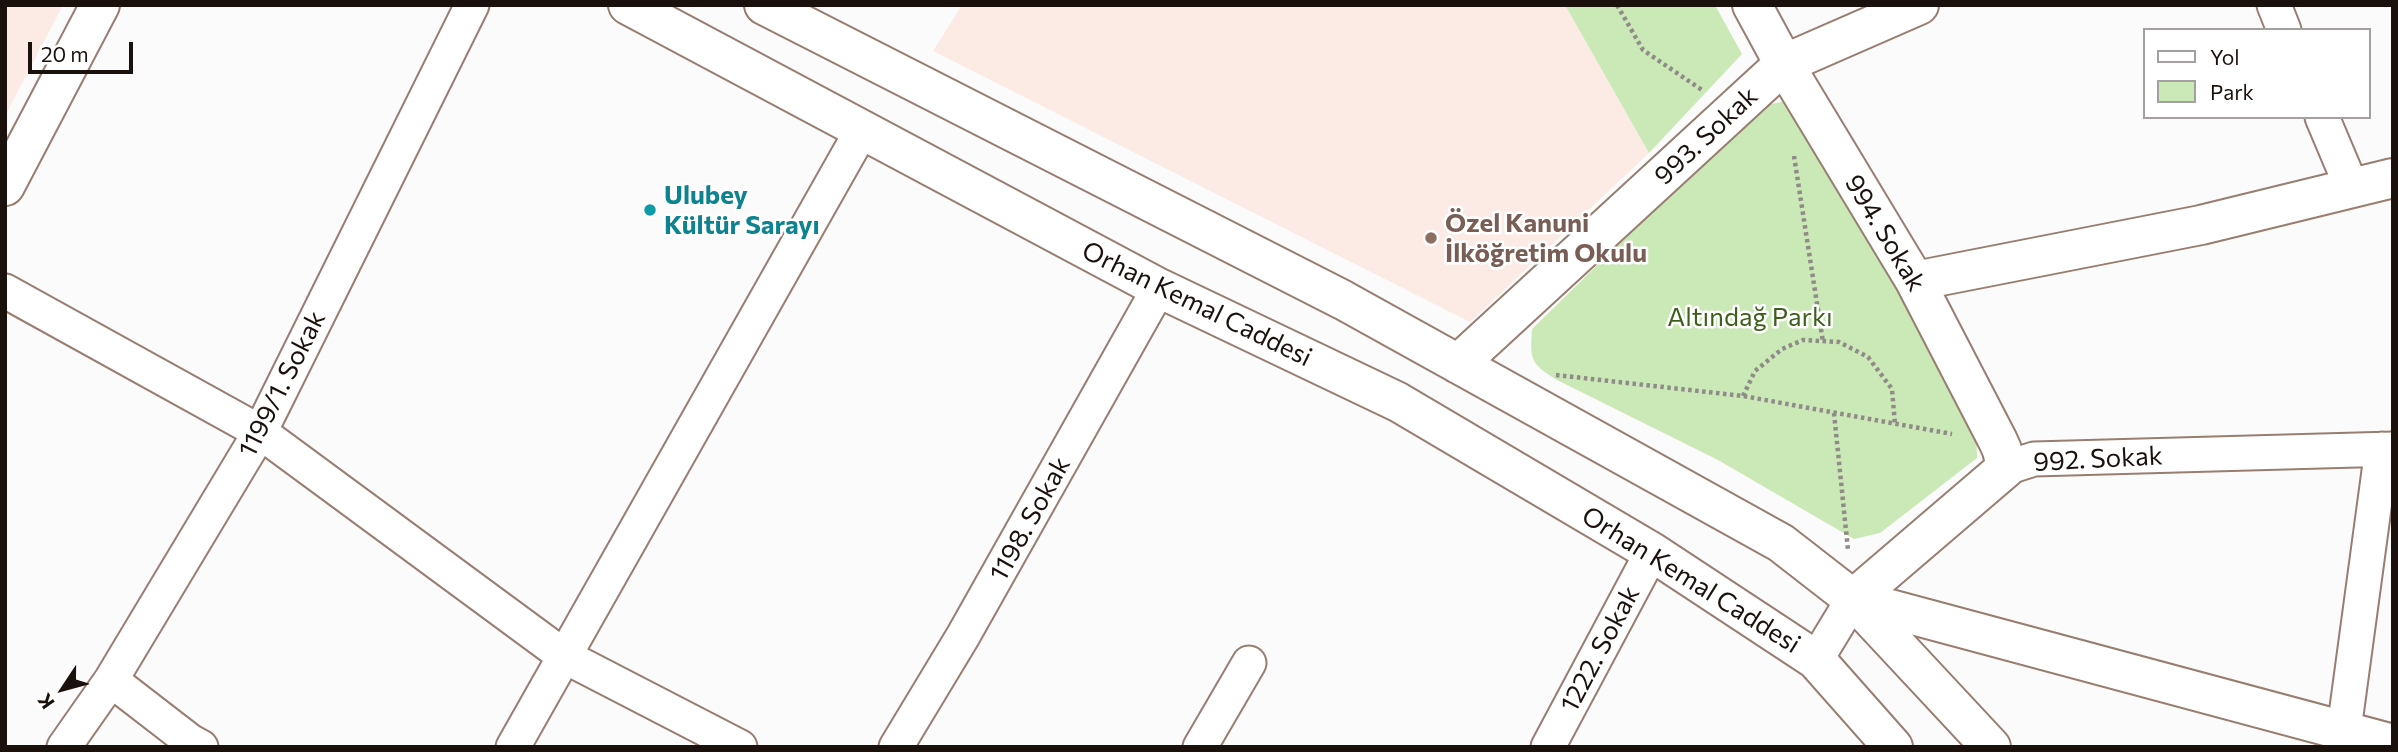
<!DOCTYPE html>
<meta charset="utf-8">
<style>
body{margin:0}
#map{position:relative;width:2398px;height:752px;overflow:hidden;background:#fbfbfb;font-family:Commissioner,sans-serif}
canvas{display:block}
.frame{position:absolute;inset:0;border:7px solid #1b110c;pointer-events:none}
.legend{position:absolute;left:2143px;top:28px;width:228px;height:91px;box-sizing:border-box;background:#fff;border:2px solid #a4a09e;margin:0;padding:9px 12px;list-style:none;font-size:21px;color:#1b110c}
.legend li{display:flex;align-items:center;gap:14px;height:35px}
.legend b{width:35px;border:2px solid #a4a09e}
.north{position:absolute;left:28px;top:654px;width:70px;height:70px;-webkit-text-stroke:5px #fff;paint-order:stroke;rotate:234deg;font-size:19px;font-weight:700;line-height:28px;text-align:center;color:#1b110c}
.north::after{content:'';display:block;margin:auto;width:24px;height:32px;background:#1b110c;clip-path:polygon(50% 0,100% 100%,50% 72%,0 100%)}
.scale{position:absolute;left:28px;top:42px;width:105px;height:32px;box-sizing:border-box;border:4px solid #1b110c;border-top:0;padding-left:9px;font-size:21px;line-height:24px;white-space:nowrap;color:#1b110c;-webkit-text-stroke:5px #fff;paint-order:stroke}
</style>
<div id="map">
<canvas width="2398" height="752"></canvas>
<div class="frame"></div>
<ul class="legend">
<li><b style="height:9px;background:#fff"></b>Yol</li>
<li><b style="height:19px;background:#cbe8b7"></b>Park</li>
</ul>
<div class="north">K</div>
<div class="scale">20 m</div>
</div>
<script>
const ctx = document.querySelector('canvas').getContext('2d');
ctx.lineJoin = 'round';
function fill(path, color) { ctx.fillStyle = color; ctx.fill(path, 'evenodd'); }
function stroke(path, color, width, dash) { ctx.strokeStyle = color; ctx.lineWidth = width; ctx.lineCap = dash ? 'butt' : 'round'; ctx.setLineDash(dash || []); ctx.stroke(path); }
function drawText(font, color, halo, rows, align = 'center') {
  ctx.font = font + ' Commissioner,sans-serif'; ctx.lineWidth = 5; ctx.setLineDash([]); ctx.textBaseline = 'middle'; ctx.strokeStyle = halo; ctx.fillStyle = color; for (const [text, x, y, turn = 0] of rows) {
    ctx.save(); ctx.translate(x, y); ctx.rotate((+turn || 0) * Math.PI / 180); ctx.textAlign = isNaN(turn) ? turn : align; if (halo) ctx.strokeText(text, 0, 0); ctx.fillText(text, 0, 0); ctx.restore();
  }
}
const built = new Path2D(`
 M5 5H63L5 116Z
 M962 5H1565L1649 153 1470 322 933 51Z`);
const green = new Path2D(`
 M1565 5H1715L1742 54 1649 153Z
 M1785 101 1814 142 1976 423 1977 458 1880 533 1854 539 1718 460 1557 380C1530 363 1530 360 1532 329L1759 107Z`);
const path = new Path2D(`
 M1617 5 1643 50 1702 90
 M1794 156 1823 342
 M1556 375 1743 396 1952 434
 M1743 396 1755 371 1782 349 1803 340 1839 342 1868 357 1892 389 1895 425
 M1834 413 1848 550`);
const street = new Path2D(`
 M2274 5 2284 30
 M2322 117 2352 188
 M5 291 260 432 564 656 740 747
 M2006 468 2034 459 2393 449
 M1816 660 1853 599
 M111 680 190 741 201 747
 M2344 730 2382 449
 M64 747 111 680 260 432 472 5
 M513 747 862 130
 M896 747 963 636 1159 288
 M1200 747 1249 663
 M1548 747 1652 552`);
const secondary = new Path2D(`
 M628 5 1159 288 1398 402 1652 552 1816 660 1893 747
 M764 5 1343 300 1781 543 1853 599 1991 747
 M1752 5 1784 64 1915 281 1998 441 2002 450 2006 468 1853 599
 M5 186 100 5
 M1915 281 2201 225 2393 178
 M1458 364 1784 64 1919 5
 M1853 599 2393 744`);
const markers = [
 [650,210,7,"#0f9aa8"],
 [1431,238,7,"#8d6e63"]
];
const streetNames = [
 ["993. Sokak",1706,136,-43],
 ["994. Sokak",1885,233,59],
 ["Orhan Kemal Caddesi",1197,304,26],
 ["1199/1. Sokak",282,384,-63],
 ["992. Sokak",2098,459,-3],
 ["1198. Sokak",1030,519,-61],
 ["Orhan Kemal Caddesi",1691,580,32],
 ["1222. Sokak",1600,649,-62]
];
const cultureNames = [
 ["Ulubey",664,195],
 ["Kültür Sarayı",664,225]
];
const educationNames = [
 ["Özel Kanuni",1445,223],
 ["İlköğretim Okulu",1445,253]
];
const parkNames = [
 ["Altındağ Parkı",1750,317]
];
fill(built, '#fbebe4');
fill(green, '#cbe8b7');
stroke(street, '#987d71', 37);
stroke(secondary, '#987d71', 42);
stroke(path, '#8f8b88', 4.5, [3.5, 3.5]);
stroke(street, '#fff', 33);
stroke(secondary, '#fff', 38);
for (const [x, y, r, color] of markers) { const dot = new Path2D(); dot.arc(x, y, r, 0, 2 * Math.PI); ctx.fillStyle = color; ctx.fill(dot); stroke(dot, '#fff', 2.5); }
drawText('26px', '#1b110c', '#fff', streetNames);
drawText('bold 26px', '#0d838f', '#fff', cultureNames, 'left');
drawText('bold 26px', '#785e54', '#fff', educationNames, 'left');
drawText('26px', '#3d5f1b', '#fff', parkNames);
</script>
